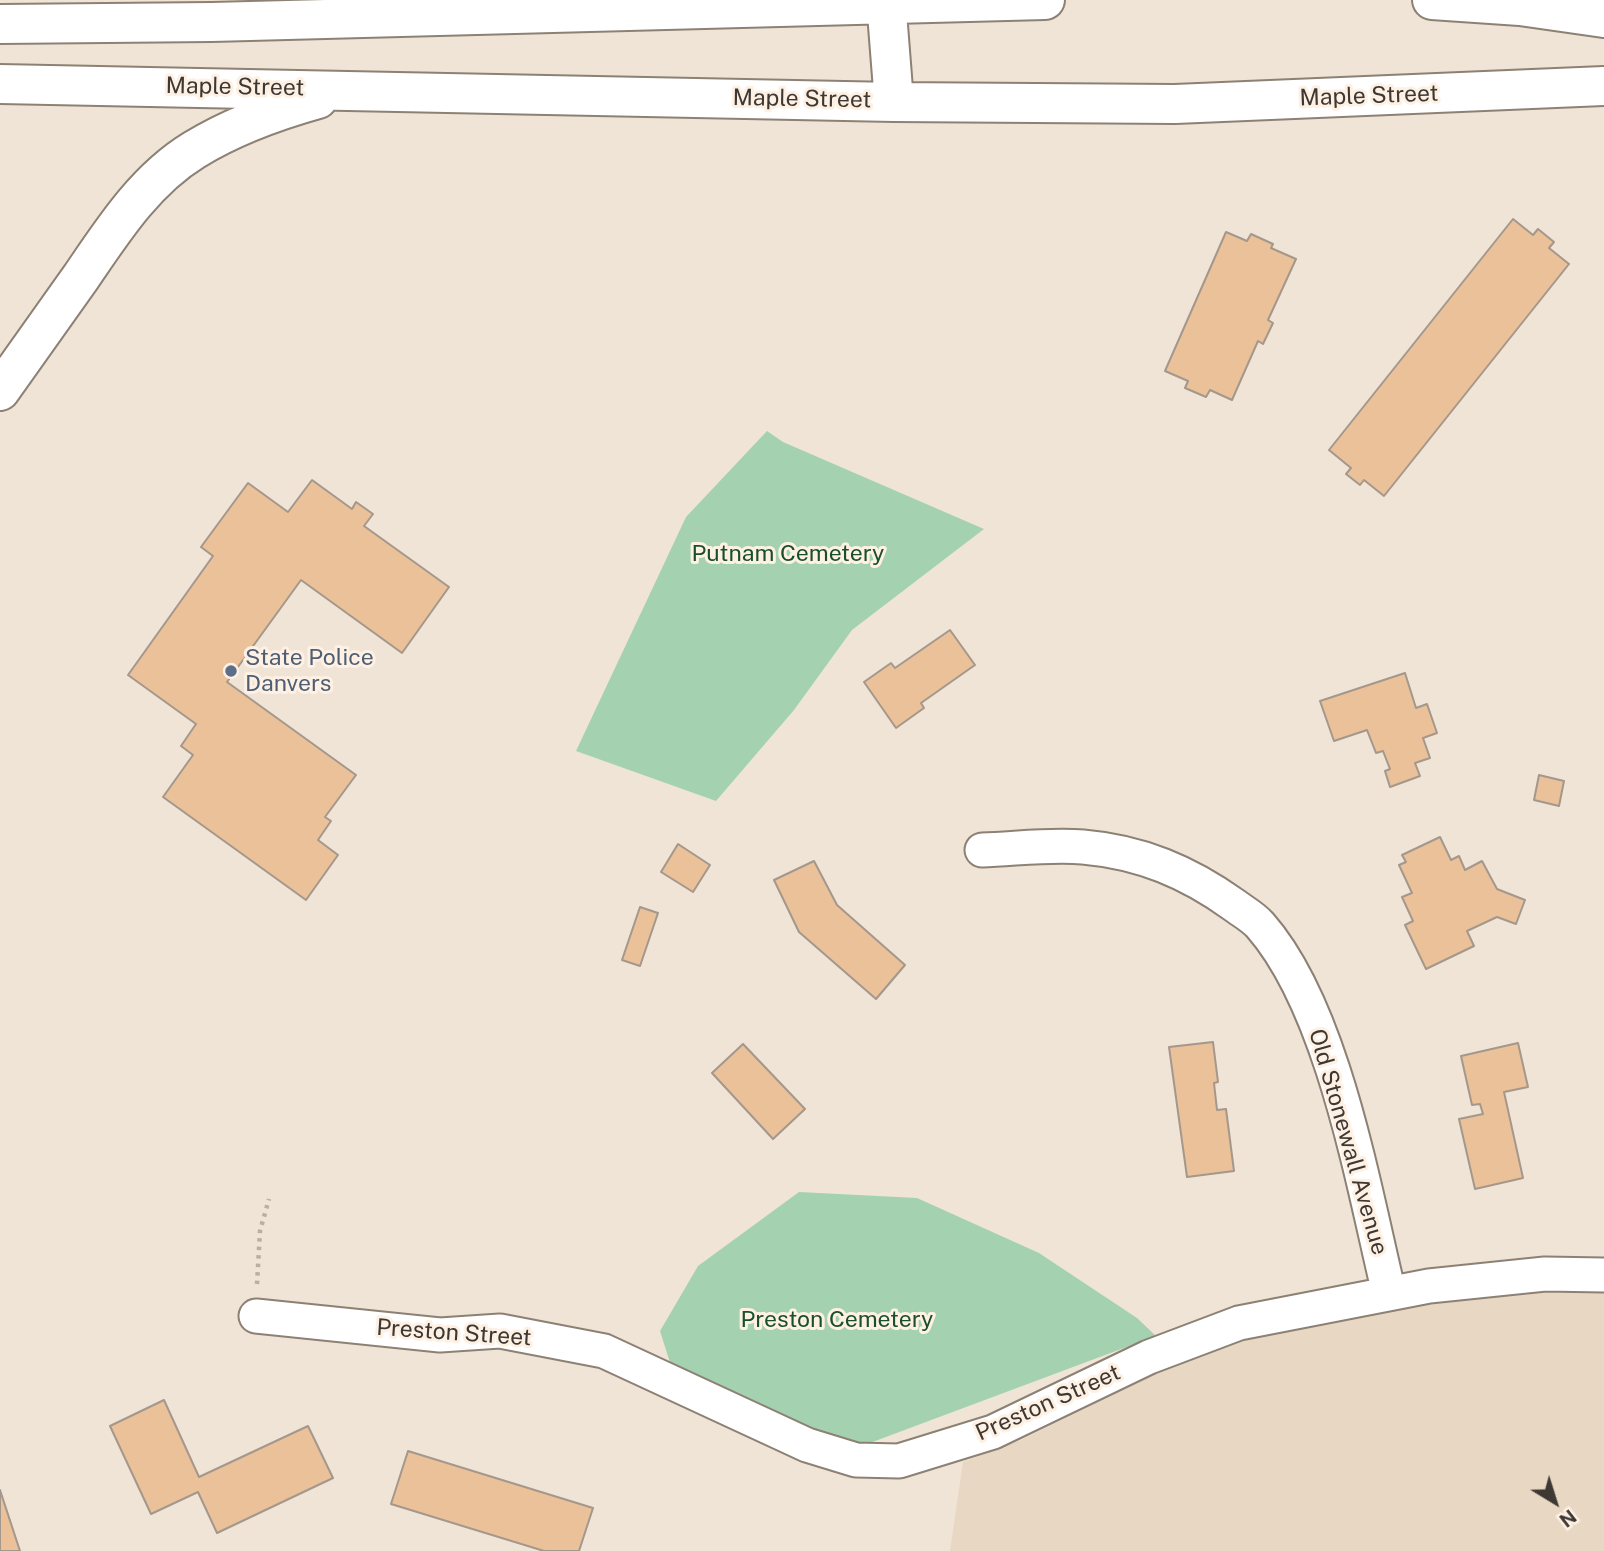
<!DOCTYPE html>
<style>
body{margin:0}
#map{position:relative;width:1604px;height:1551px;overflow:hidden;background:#f0e4d6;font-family:"Public Sans",sans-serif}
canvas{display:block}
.north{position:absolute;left:1520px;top:1467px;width:70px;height:70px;-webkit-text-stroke:5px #fef1e3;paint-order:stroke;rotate:142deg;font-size:19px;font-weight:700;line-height:28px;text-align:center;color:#3d3833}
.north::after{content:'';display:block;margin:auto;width:24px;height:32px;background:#3d3833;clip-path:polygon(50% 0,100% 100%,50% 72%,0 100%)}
</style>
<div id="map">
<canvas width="1604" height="1551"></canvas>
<div class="north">N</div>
</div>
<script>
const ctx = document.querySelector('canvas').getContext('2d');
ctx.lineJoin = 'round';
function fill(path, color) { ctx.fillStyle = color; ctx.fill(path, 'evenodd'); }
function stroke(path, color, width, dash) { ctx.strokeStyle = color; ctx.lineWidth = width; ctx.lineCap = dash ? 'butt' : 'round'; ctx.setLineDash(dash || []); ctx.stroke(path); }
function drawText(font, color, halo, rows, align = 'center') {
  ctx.font = font + ' "Public Sans",sans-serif'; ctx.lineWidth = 6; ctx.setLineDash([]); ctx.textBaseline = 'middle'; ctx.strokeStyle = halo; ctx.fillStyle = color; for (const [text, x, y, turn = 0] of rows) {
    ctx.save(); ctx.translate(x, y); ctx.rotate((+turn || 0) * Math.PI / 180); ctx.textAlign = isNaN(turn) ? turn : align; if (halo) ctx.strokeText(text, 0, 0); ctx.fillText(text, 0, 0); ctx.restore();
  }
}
const built = new Path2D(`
 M1604 1291V1551H950L963 1462 1021 1440 1211 1347 1347 1312 1495 1293Z`);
const green = new Path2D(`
 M767 431 783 442 984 529 852 630 794 710 716 801 576 751 686 517Z
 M799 1192 917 1198 1039 1253 1137 1318 1156 1336 819 1462 672 1369 660 1331 698 1266Z`);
const building = new Path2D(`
 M1513 219 1533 235 1538 229 1554 242 1549 248 1569 264 1384 496 1364 480 1360 485 1346 474 1351 468 1329 450Z
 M1226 232 1247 241 1251 234 1273 244 1271 248 1296 259 1268 320 1273 323 1263 344 1258 341 1232 400 1210 390 1206 397 1185 388 1188 381 1165 371Z
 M312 480 352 509 356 502 373 514 364 526 449 587 402 653 301 580 227 682 356 775 325 817 331 821 318 840 338 855 306 900 163 797 193 755 181 746 196 724 128 675 213 556 201 547 248 483 288 512Z
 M950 630 975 665 921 703 924 708 896 728 864 682 891 663 895 668Z
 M1405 673 1416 708 1427 704 1437 733 1423 738 1430 758 1415 763 1420 776 1390 787 1385 771 1390 769 1383 751 1376 753 1367 730 1334 741 1320 701Z
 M1539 775 1564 781 1559 806 1534 800Z
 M1440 837 1451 860 1459 856 1465 870 1482 861 1497 889 1525 900 1516 924 1497 917 1467 931 1474 946 1426 969 1405 925 1413 921 1402 897 1412 893 1399 865 1406 862 1402 855Z
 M678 844 710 865 693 892 661 872Z
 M814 861 837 905 905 965 876 999 799 932 774 880Z
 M640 907 658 913 640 966 622 960Z
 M1213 1042 1218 1082 1214 1083 1217 1110 1226 1109 1234 1171 1187 1177 1169 1047Z
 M1518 1043 1528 1087 1504 1092 1523 1178 1475 1189 1459 1119 1483 1114 1480 1104 1472 1105 1461 1056Z
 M743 1044 805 1109 773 1139 712 1073Z
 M164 1400 199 1477 308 1426 333 1478 217 1533 198 1492 151 1514 110 1426Z
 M408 1451 593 1508 579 1551H544L391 1504Z
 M0 1490 20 1551H0Z`);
const path = new Path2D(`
 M257 1284 260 1231 269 1199`);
const minor = new Path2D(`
 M982 850C1015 849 1050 844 1083 847 1141 852 1188 872 1234 905 1242 911 1253 917 1260 925 1333 1008 1363 1185 1389 1293
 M256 1316 440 1335 500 1331 604 1351 807 1445 856 1460 899 1461 993 1432 1149 1357 1239 1323 1429 1286 1545 1274 1604 1275`);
const major = new Path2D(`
 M886 0 894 102
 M1432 0 1520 6 1604 18
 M0 24 212 22 1045 0
 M0 84 894 102 1175 104 1604 86
 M0 391C27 353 54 315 81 277 113 230 145 180 194 150 233 126 275 111 318 99`);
const markers = [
 [231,671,7,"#5c6f8a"]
];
const streetNames = [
 ["Maple Street",235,87,1],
 ["Maple Street",1369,96,-2],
 ["Maple Street",802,99,1],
 ["Old Stonewall Avenue",1348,1142,74],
 ["Preston Street",454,1333,4],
 ["Preston Street",1048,1403,-24]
];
const parkNames = [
 ["Putnam Cemetery",788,554],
 ["Preston Cemetery",837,1320]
];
const serviceNames = [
 ["State Police",245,658],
 ["Danvers",245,684]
];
fill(built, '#e8d7c2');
fill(green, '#a4d2b1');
fill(building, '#ebc19a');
stroke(building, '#a4978b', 2);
stroke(minor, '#8c8174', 37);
stroke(major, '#8c8174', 42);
stroke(path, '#b9afa4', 4.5, [3.5, 5]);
stroke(minor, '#fff', 33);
stroke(major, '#fff', 38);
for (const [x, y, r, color] of markers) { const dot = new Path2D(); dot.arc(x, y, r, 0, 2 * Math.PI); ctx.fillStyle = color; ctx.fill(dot); stroke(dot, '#fef1e3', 2.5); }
drawText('23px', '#3d3833', '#fef1e3', streetNames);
drawText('23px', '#184f2e', '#fef1e3', parkNames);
drawText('23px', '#4e5e75', '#fef1e3', serviceNames, 'left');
</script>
